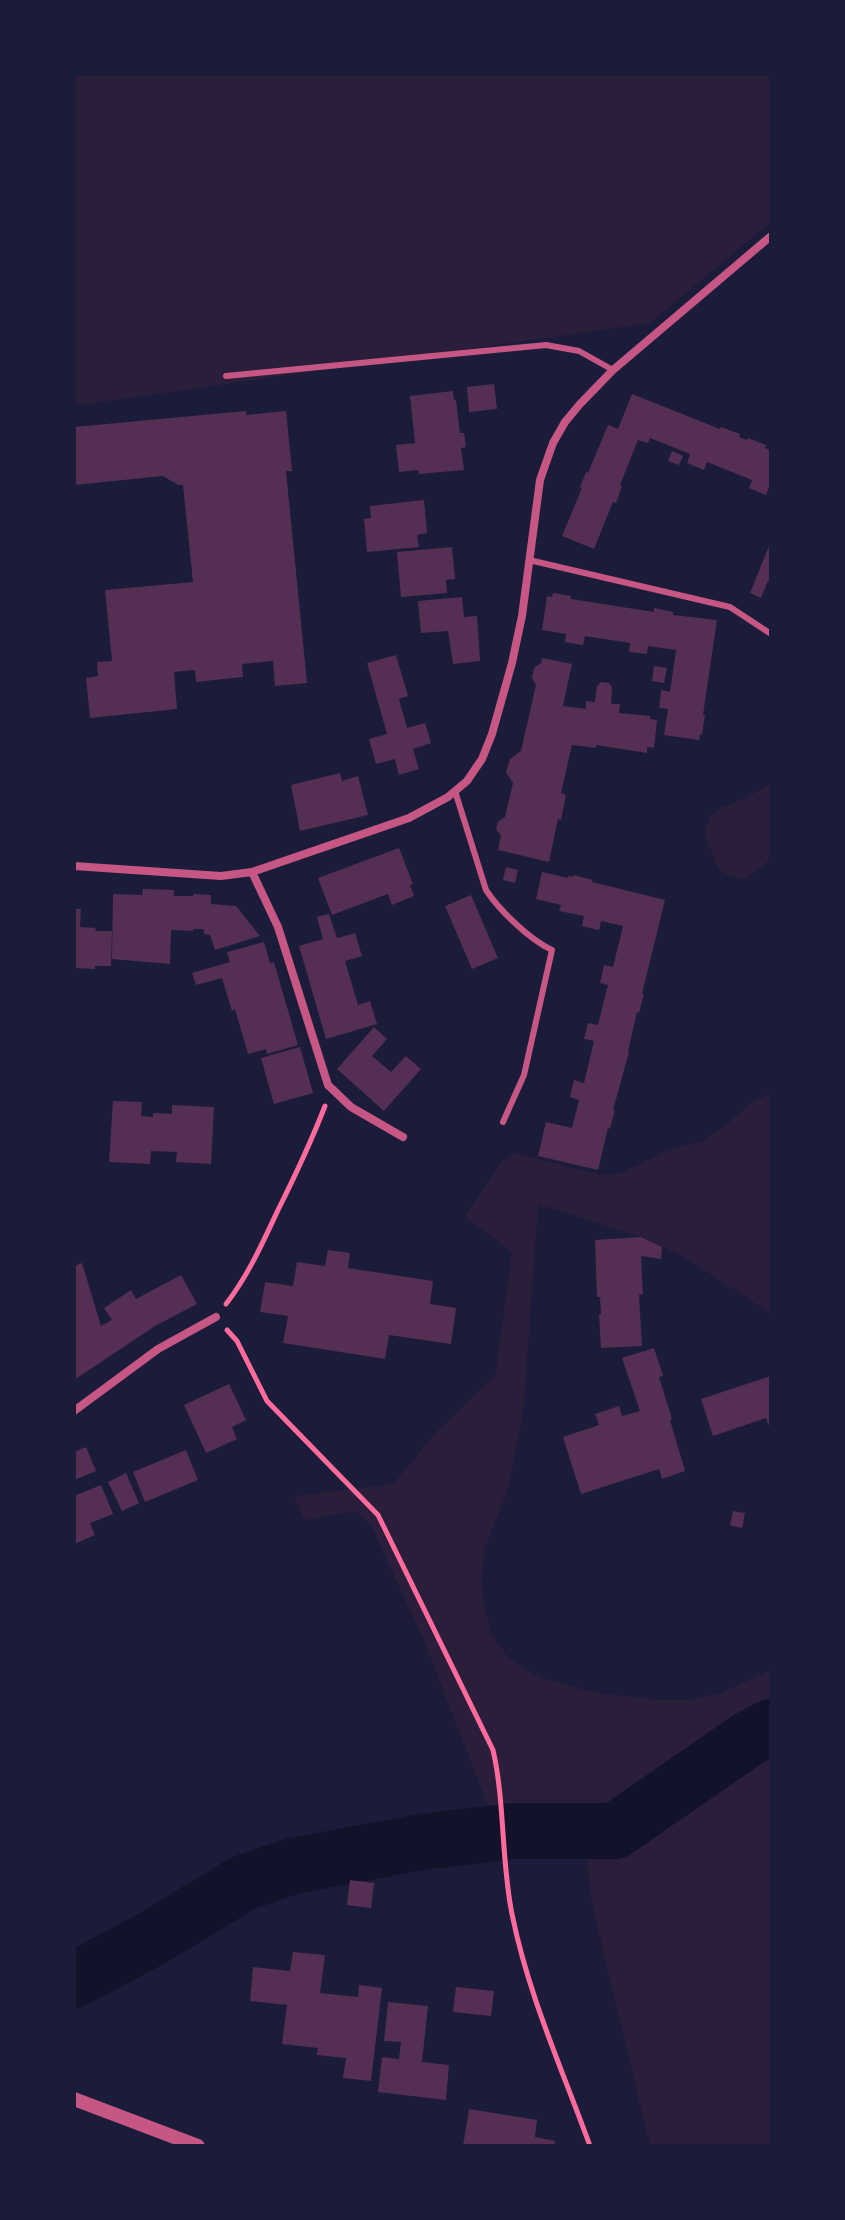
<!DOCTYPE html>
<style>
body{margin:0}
#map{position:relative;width:845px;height:2220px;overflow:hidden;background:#1b1b3a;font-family:"Golos Text",sans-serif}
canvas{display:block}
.frame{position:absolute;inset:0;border:76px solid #1b1b3a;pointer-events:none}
</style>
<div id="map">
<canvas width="845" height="2220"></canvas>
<div class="frame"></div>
</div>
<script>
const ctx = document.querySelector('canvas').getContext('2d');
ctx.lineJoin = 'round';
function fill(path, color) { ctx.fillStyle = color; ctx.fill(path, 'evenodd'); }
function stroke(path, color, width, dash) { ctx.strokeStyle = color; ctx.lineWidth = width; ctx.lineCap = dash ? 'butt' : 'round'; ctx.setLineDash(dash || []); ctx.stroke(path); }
const green = new Path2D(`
 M74 74H771V222L650 323 74 406Z
 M771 783V859L745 879 731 876 719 871 704 833 710 817 720 808 746 798Z
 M771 1093V1314L686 1258 642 1237 538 1204 524 1406 508 1489 484 1550 482 1579 484 1608 492 1634 507 1656 524 1669 544 1679 593 1692 661 1700H690L721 1693 771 1670V2146H650L592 1904 581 1815 493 1819 423 1638 370 1524 355 1511 304 1520 294 1496 393 1484 438 1430 495 1376 512 1252 465 1217 503 1160 516 1153 588 1172 606 1175 621 1173 664 1152 701 1141 722 1128 753 1102Z`);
const river = new Path2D(`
 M74 1980 151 1939 243 1883 293 1866 421 1842 513 1831H615L748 1739 771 1727`);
const building = new Path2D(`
 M494 384 497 409 469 412 467 387Z
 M453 391 454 400H456L460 433H464L466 447 461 448 464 470 419 474 418 470 399 472 396 445 415 443 410 396Z
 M632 394 720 429 721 427 740 434 739 437 747 440 748 438 766 445 765 448 771 450V488L769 487 766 495 749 488 752 480 707 462 704 470 687 463 690 454 650 438 648 443 638 440 620 485 622 486 616 503 613 502 594 549 562 536 582 488 580 487 586 472 588 473 608 425 618 429Z
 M246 411V415L286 411 292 471H286L307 683 275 686 273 661 242 664 243 677 196 682 195 670 174 672 177 709 90 718 86 678 98 676 97 662 112 661 105 590 193 582 183 485H178L163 476 74 485V427Z
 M672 451 683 456 679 465 668 461Z
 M424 500 427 533 417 535 419 547 367 552 364 519 371 518 370 506Z
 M771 541V582L768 581 761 598 750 593Z
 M452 547 455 579 446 580 447 593 401 597 397 552Z
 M553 593 571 596V599L654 612V608L673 612V615L717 620 703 715H705L702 735 700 734 699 740 664 735 668 709 659 708 661 690 670 692 676 650 648 646 647 654 629 652 630 643 585 636 583 645 565 642 566 634 542 630 547 596 552 597Z
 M462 597 464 617 477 616 480 661 453 664 448 631 421 633 418 601Z
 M396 655 408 696 399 699 407 728 425 723 431 743 413 749 419 769 399 775 395 759 376 764 369 739 387 734 367 663Z
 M542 658 572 664 563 706 586 709V701L595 702 597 686 601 682 609 683 612 687 611 704H620L619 713 650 716V719L657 720 654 748 647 747V753L596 745V748L572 745 561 793 566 795 561 820 558 819 549 862 498 850 501 836 496 829 498 822 505 817 513 783 506 772 510 759 521 751 536 685 532 678 534 668 541 663Z
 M654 666 667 668 664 683 652 681Z
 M340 773 342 781 358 776 368 815 300 831 291 785Z
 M399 848 413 884 410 885 414 896 392 905 388 894 332 915 318 878Z
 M506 867 518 870 515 883 503 880Z
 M542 872 568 878V876L573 877 574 875 592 880V882L665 900 642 994H644L639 1013 637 1012 628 1051 629 1052 613 1110H615L610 1129 608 1128 598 1170 538 1156 546 1122 572 1128 579 1100 570 1097 574 1080 584 1083 594 1041 584 1039 588 1023 598 1025 608 985 600 983 604 965 613 967 623 926 601 921 599 930 582 926 584 916 559 911 561 905 536 899Z
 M143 889 174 890V896H193V894L211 895V904L236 906 260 936 215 950 210 935 204 934V929H193V931L171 930 170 964 112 959 113 894 142 895Z
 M471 895 498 958 472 969 445 906Z
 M74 909H81L80 927 96 928 95 931H112L111 966H95V969L74 968Z
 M329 914 337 938 355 933 362 956 345 961 358 1005 370 1001 377 1024 326 1039 299 946 323 939 317 917Z
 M264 942 270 963 274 962 298 1045 267 1054 266 1049 248 1054 235 1009 232 1011 222 978 196 985 192 973 230 962 227 952Z
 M374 1027 387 1039 372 1056 391 1072 406 1056 421 1069 384 1111 337 1069Z
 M300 1047 313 1093 274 1104 261 1058Z
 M113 1101 142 1102 141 1116 153 1117V1113L172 1114V1105L214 1107 211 1164 176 1162 177 1152 151 1151 150 1164 109 1162Z
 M641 1237 662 1247 661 1259 641 1256 643 1294 639 1295 642 1346 601 1348 599 1314H601L600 1297H597L595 1240Z
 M328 1250 350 1253 348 1268 433 1281 430 1304 456 1308 451 1344 389 1335 385 1359 283 1343 288 1316 260 1312 265 1282 293 1286 297 1262 325 1266Z
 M82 1263 101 1326 112 1320 104 1308 131 1290 136 1299 181 1275 197 1304 155 1326 74 1380V1266Z
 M654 1348 663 1376 659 1377 672 1419 670 1420 685 1471 662 1479 659 1469 581 1494 563 1437 599 1425 595 1414 619 1406 622 1416 640 1411 622 1358Z
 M771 1376V1432L766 1418 713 1436 701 1399Z
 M229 1384 246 1420 232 1427 237 1439 206 1453 184 1405Z
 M86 1447 96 1471 74 1480V1452Z
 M186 1450 198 1480 145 1502 133 1472Z
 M126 1473 139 1503 122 1511 108 1482Z
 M101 1485 113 1514 90 1523 95 1535 74 1544V1496Z
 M733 1511 745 1513 742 1528 730 1525Z
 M350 1880 374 1883 371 1908 347 1905Z
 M293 1952 325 1955 320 1993 358 1997 359 1985 382 1988 371 2081 343 2078 346 2058 317 2055 318 2048 282 2044 287 2005 250 2001 253 1967 290 1971Z
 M456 1987 494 1991 491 2016 453 2012Z
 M388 2002 428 2006 422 2062 449 2065 446 2100 378 2092 382 2057 399 2059 401 2042 384 2041Z
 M469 2109 537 2120 535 2137 555 2141 554 2146H463Z`);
const path = new Path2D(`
 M226 1304C248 1276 263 1242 278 1210 295 1176 311 1142 325 1106
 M227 1330 237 1341 267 1401 378 1515 493 1750C505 1802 501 1860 512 1914 528 1994 562 2069 590 2146`);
const service = new Path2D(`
 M226 376 546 345 579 351 613 370
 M529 560 730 607 771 634
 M455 791 486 890C499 910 530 940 552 950L524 1075 503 1122`);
const minor = new Path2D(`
 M74 866 221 876 252 872 409 818 448 797 467 781 482 759 492 734 512 663 522 616 540 480 553 443 565 422 580 404 613 370 771 236
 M252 872 278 927 328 1085 351 1107 403 1137
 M74 1411 158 1349 216 1317`);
const tertiary = new Path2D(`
 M74 2099 198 2146`);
fill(green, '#2a1e3b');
stroke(river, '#12122b', 56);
fill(building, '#542f53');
stroke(path, '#ff6b9d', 5);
stroke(service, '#c65784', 6);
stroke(minor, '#c65784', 8);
stroke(tertiary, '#c65784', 14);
</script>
